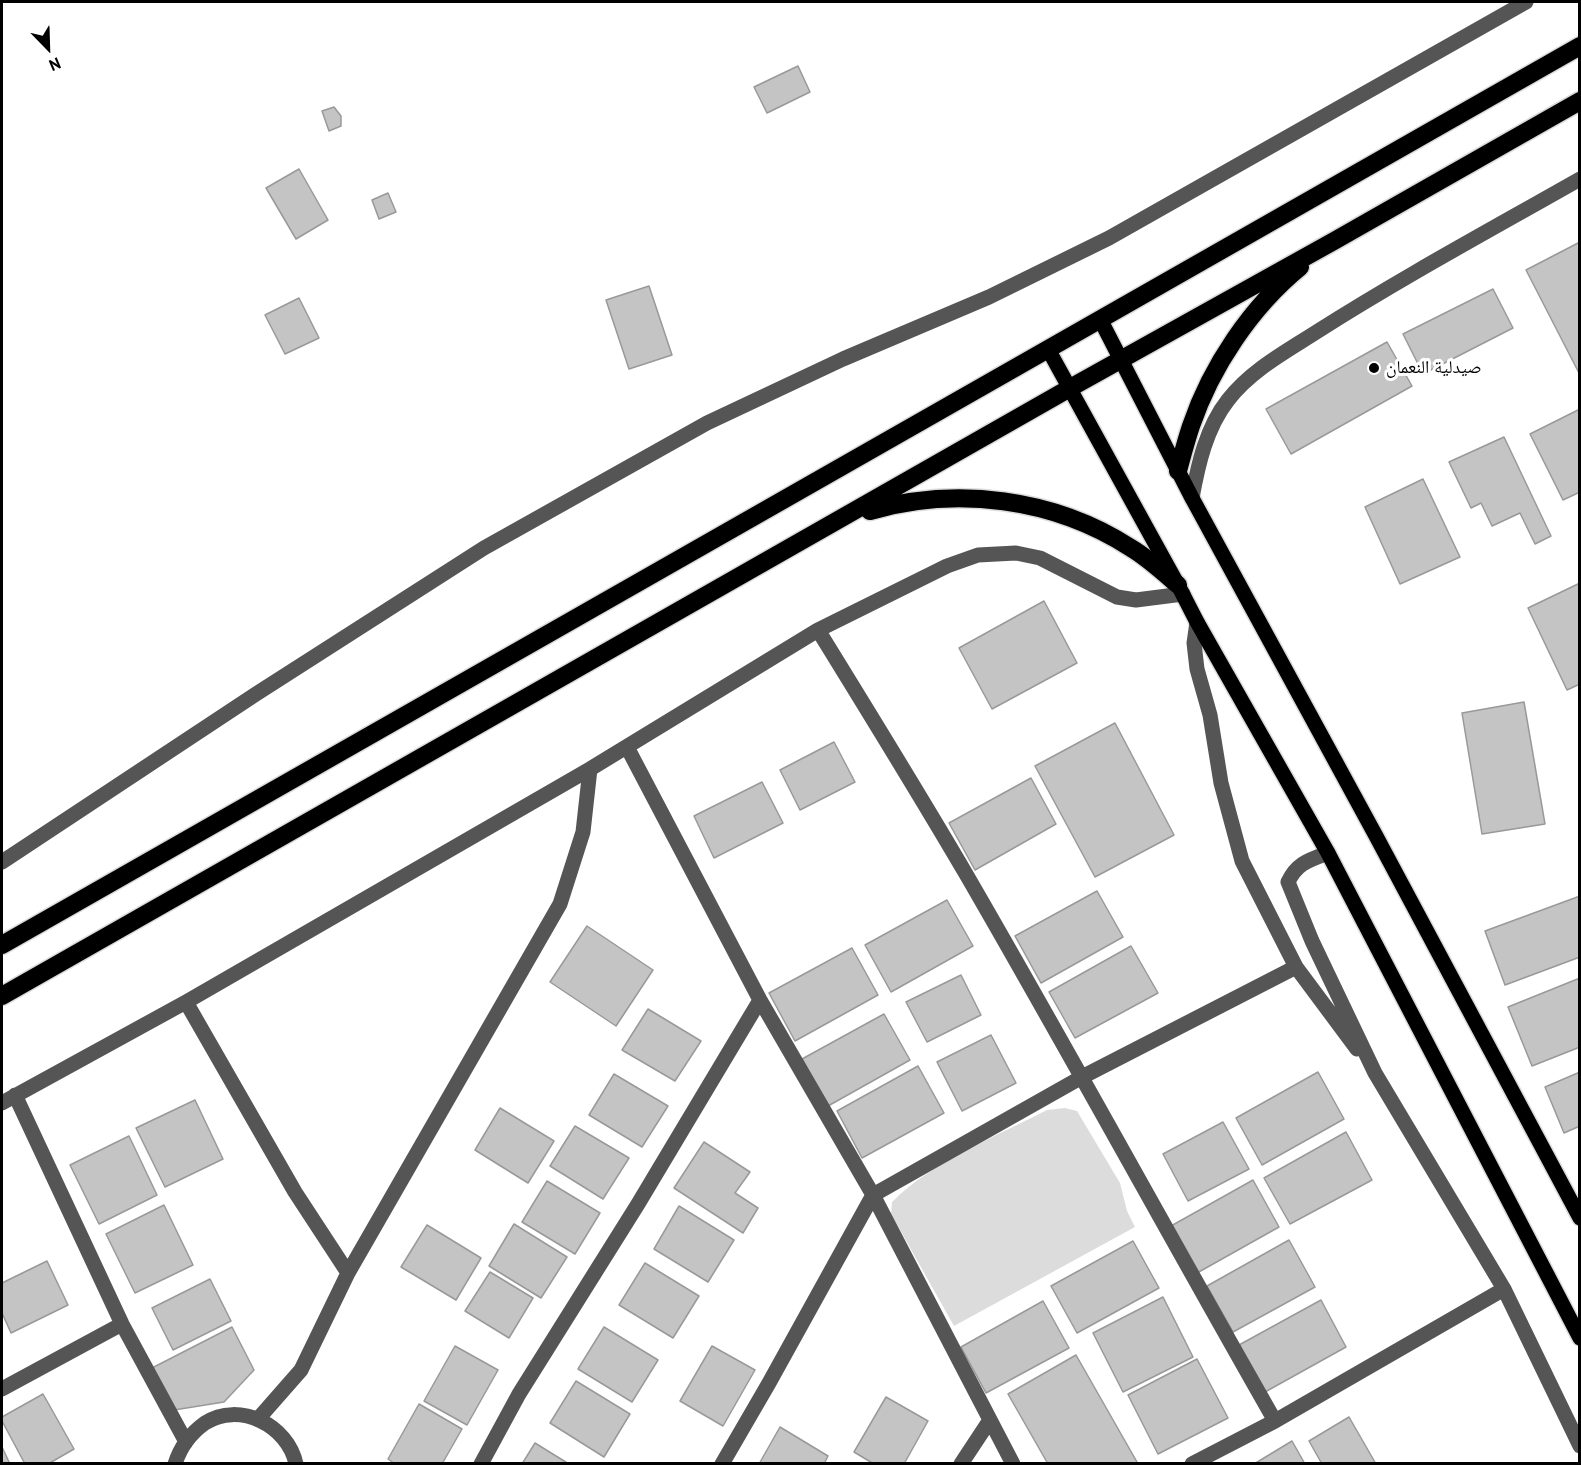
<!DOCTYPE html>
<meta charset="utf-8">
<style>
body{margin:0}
#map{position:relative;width:1581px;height:1465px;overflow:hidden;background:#fff;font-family:"PT Sans",sans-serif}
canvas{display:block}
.frame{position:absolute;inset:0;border:3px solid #000;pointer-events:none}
.north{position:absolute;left:18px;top:18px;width:60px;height:60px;-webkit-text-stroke:4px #fff;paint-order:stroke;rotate:157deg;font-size:16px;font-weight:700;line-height:24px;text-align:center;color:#000}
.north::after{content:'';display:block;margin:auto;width:21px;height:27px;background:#000;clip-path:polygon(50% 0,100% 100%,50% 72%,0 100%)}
</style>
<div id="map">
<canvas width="1581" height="1465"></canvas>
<div class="frame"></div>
<div class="north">N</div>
</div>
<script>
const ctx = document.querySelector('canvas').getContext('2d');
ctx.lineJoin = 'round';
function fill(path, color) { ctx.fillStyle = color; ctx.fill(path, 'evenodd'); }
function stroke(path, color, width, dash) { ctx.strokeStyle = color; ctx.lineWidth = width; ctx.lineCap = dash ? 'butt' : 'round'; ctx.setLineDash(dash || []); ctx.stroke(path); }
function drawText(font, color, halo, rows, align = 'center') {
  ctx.font = font + ' "PT Sans","Noto Naskh Arabic",sans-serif'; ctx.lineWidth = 6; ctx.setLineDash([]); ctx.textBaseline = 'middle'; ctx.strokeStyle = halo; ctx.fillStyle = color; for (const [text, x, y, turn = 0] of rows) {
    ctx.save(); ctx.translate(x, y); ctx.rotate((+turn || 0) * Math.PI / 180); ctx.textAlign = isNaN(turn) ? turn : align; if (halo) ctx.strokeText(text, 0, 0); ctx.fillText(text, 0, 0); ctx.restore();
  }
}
const green = new Path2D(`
 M1065 1108 1077 1111 1120 1183 1127 1211 1135 1227 954 1326 891 1214 892 1202C933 1161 995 1137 1047 1110Z`);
const building = new Path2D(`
 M798 66 810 92 767 113 754 87Z
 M334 107 341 116V126L329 131 322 111Z
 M299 169 328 220 296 239 266 188Z
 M388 193 396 212 379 219 372 200Z
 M1580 242V375L1526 270Z
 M649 286 672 355 629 369 606 300Z
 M1493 289 1513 328 1423 374 1403 334Z
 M299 298 319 338 285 354 265 315Z
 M1387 342 1412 386 1291 454 1266 409Z
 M1580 409V492L1563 500 1530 434Z
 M1504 437 1551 536 1535 544 1520 513 1492 526 1481 503 1471 508 1449 462Z
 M1423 479 1460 557 1400 584 1365 507Z
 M1580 583V684L1567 690 1528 608Z
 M1044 601 1077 663 992 709 959 648Z
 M1524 702 1545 824 1482 834 1462 713Z
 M1115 723 1174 835 1095 877 1035 766Z
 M834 742 855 782 800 810 780 770Z
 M1031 778 1056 824 975 870 949 823Z
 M762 782 783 823 714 858 694 816Z
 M1097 891 1123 937 1041 983 1015 936Z
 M1580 896V957L1505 985 1485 931Z
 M947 900 973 946 891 992 865 945Z
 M587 926 653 970 616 1026 550 982Z
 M1131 946 1158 993 1075 1038 1049 992Z
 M852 948 878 995 795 1041 769 993Z
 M961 975 981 1015 927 1042 906 1002Z
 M1580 978V1047L1532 1066 1508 1007Z
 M648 1009 701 1041 675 1081 622 1050Z
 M884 1014 910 1060 828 1106 802 1059Z
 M991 1035 1016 1083 962 1111 937 1062Z
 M918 1066 944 1113 862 1158 837 1111Z
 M1318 1072 1344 1119 1262 1165 1236 1118Z
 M1580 1072V1126L1564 1133 1545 1087Z
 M614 1074 668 1106 642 1147 589 1115Z
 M195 1100 223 1159 165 1187 136 1128Z
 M500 1108 554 1141 528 1183 475 1150Z
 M1223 1122 1249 1169 1188 1201 1163 1154Z
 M575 1126 629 1158 603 1199 550 1166Z
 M1346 1132 1372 1180 1290 1224 1264 1178Z
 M129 1136 157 1195 99 1224 70 1165Z
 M704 1142 750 1172 735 1193 758 1208 743 1233 674 1188Z
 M1253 1180 1279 1227 1197 1273 1171 1226Z
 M547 1181 600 1213 575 1254 522 1222Z
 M164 1205 193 1265 135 1293 106 1234Z
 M679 1206 734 1240 708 1282 654 1249Z
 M514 1224 567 1257 541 1298 489 1266Z
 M427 1225 481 1258 456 1300 401 1267Z
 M1289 1240 1315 1287 1233 1332 1207 1286Z
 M1133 1241 1159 1288 1077 1333 1051 1286Z
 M47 1261 68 1305 11 1333 2 1313V1283Z
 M645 1263 699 1296 673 1338 619 1305Z
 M490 1272 533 1298 509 1338 465 1311Z
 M210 1279 231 1321 173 1350 152 1308Z
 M1163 1297 1193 1357 1123 1392 1093 1333Z
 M1321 1300 1346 1347 1265 1392 1239 1345Z
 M1043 1301 1069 1348 986 1393 961 1347Z
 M232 1327 254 1370 224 1402 174 1410 152 1368Z
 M604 1327 658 1360 632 1402 578 1369Z
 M455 1346 498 1370 467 1425 424 1401Z
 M712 1346 755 1370 723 1426 680 1401Z
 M1076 1355 1137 1462 1134 1464H1048L1008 1394Z
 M1197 1359 1228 1418 1158 1454 1128 1395Z
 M576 1381 630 1414 604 1457 550 1423Z
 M43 1394 74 1449 48 1464H25L2 1421V1417Z
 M886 1397 928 1421 904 1464H874L854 1452Z
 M419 1404 462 1429 442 1464H395L388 1459Z
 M1349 1417 1376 1464H1322L1309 1441Z
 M780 1427 828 1456 824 1464H759Z
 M1292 1441 1305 1464H1254Z
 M535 1443 569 1464H522Z
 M2 1447 10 1464H2Z`);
const minor = new Path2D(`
 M1192 498C1198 465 1206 428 1228 400 1251 370 1287 351 1318 331 1403 277 1492 229 1580 179
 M1197 622 1194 643 1197 669 1210 715 1221 783 1242 861 1296 967 1357 1049
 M818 630C868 711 918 792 966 874 1071 1055 1171 1239 1275 1421
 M627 747 760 1000 873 1195 1013 1464
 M1328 853C1309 860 1297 863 1288 882L1312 941 1375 1073 1504 1289 1580 1446
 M2 862 256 694 484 548 707 423 843 359 989 297 1109 238 1526 2
 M186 1002 295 1192 348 1273
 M15 1095 122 1324 186 1442
 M2 1103 186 1002 590 769 818 630 947 566 978 555 1016 553 1040 558 1117 597 1136 600 1183 594
 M2 1389 122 1324
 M258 1419 301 1370 348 1273 560 904 583 832 590 769
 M175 1464C180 1448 191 1433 205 1423 239 1401 288 1425 296 1464
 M481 1464 519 1394 638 1204 760 1000
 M722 1464 769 1383 873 1195 1082 1077 1296 967
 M961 1464 990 1420
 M1192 1464 1275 1421 1504 1289`);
const major = new Path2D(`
 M1100 319 1192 498 1376 836 1580 1218
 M1048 349 1178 585 1197 622 1328 853 1580 1338`);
const highway = new Path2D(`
 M1178 471C1182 456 1186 441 1191 426 1211 367 1251 307 1300 267
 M870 511C956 486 1054 498 1131 548 1148 558 1163 572 1178 585
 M2 945 1580 46
 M2 996 1070 388 1334 241 1580 101`);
const markers = [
 [1374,368,6,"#000"]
];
const poiNames = [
 ["صيدلية النعمان",1386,368]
];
fill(green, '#dcdcdc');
fill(building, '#c4c4c4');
stroke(building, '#999', 1.5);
stroke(major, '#dbdbdb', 18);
stroke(highway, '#dbdbdb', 21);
stroke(minor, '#555', 15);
stroke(major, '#000', 15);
stroke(highway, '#000', 18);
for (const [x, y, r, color] of markers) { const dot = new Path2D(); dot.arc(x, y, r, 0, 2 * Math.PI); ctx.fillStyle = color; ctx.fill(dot); stroke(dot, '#fff', 2); }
drawText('18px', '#000', '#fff', poiNames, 'left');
</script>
